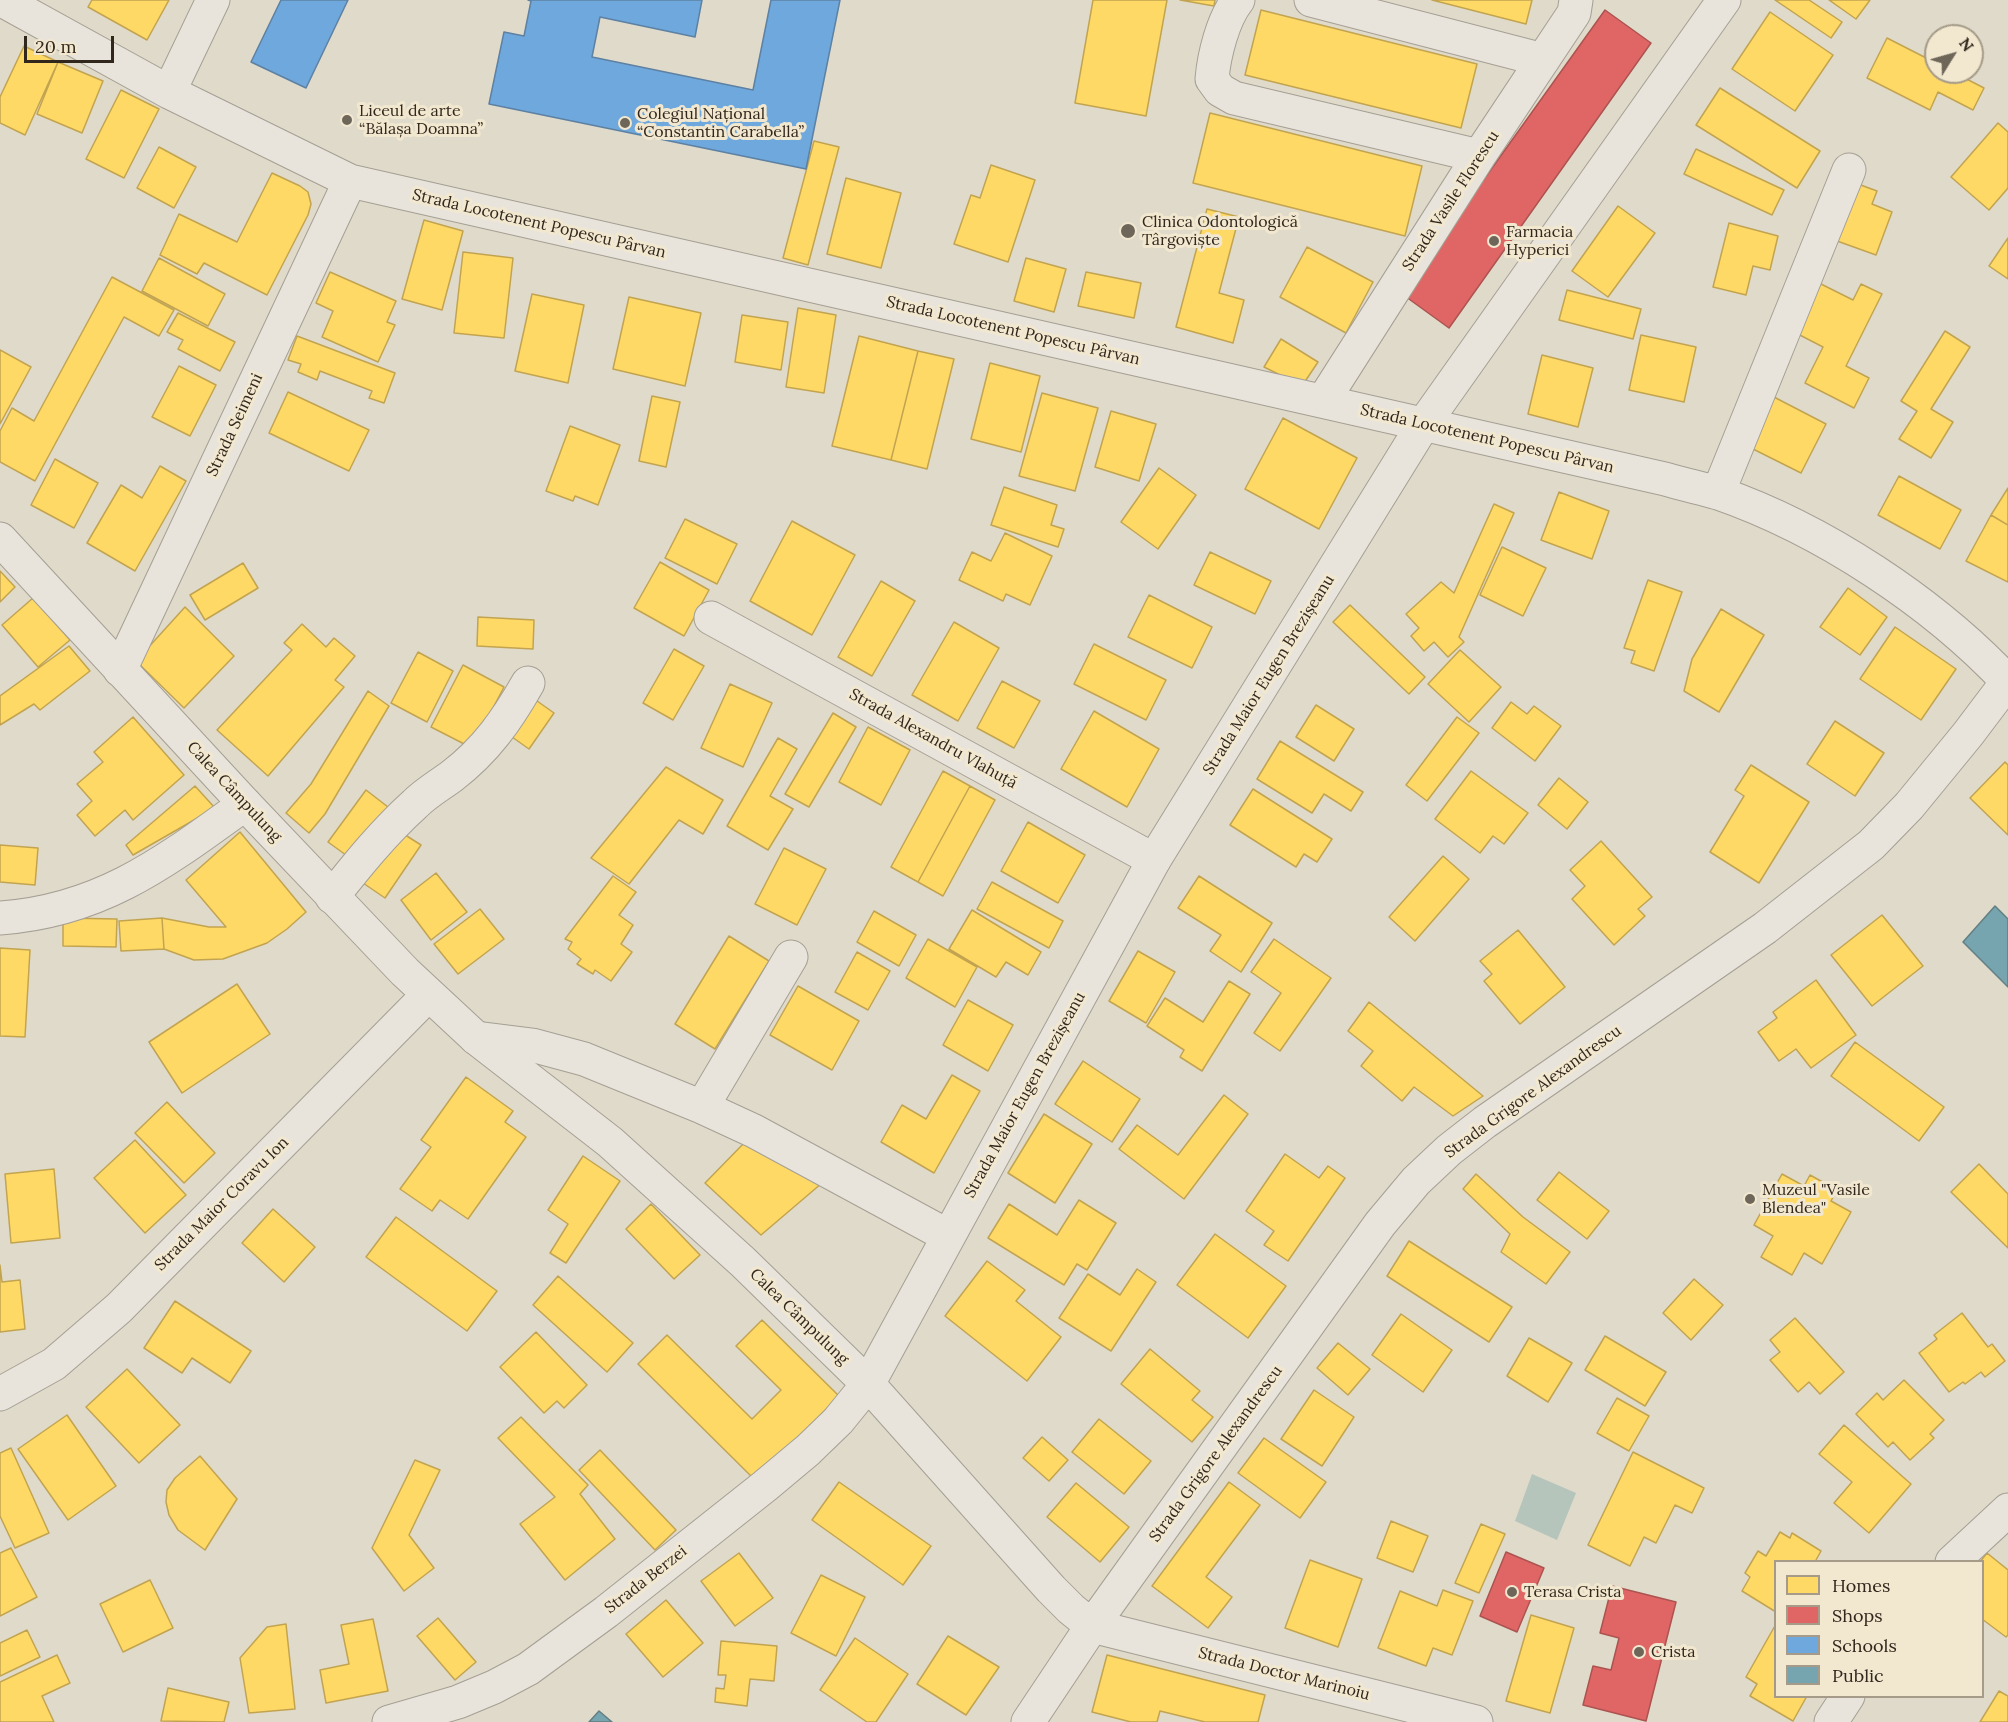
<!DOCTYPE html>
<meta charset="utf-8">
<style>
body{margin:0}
#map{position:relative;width:2008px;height:1722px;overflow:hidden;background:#e0daca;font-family:Lora,serif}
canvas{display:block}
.legend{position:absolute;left:1774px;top:1560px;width:210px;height:138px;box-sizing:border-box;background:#f2e8d0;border:2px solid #a59b88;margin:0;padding:8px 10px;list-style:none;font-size:18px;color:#32271d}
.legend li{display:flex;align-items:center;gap:12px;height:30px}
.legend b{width:30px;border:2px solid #a59b88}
.north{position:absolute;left:1924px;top:24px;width:60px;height:60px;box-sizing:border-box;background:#f2e8d0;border:2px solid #a59b88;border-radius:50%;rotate:53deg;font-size:16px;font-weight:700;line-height:24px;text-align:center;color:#32271d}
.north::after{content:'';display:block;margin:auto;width:21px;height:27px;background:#6f665a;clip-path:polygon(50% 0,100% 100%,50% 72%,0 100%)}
.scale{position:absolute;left:24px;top:36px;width:90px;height:27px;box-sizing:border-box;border:3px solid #32271d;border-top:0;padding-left:8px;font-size:18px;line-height:21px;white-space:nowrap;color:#32271d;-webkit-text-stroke:4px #f2e8d0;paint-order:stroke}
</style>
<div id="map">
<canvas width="2008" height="1722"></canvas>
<ul class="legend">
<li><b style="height:16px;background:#ffd966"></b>Homes</li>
<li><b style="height:16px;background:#e06666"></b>Shops</li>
<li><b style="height:16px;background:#6fa8dc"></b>Schools</li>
<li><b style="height:16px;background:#76a5af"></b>Public</li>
</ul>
<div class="north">N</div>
<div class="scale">20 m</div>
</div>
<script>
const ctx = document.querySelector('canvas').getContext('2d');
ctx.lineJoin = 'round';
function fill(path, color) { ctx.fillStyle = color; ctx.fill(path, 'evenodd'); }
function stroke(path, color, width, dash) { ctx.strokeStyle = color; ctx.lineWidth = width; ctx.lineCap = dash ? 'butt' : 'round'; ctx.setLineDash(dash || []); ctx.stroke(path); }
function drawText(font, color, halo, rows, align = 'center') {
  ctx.font = font + ' Lora,serif'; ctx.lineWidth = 6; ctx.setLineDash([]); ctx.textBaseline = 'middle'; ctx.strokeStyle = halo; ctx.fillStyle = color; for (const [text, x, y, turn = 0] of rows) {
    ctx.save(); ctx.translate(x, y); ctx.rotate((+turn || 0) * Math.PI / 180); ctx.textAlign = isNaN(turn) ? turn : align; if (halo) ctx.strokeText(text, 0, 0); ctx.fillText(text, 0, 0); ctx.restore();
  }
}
const water = new Path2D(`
 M1532 1474 1576 1493 1557 1540 1515 1521Z`);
const homes = new Path2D(`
 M92 0H169L147 40 88 7Z
 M1093 0H1167L1146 116 1075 103Z
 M1180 0H1215L1214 6Z
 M1432 0H1532L1526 24Z
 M1775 0H1809L1842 22 1831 38Z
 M1829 0H1870L1856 19Z
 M1261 10 1477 64 1461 128 1245 75Z
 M1770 12 1833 55 1795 111 1732 69Z
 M1887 38 1936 63V72H1953L1984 88 1973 110 1938 92 1930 110 1867 78Z
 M24 46 58 62 25 135 0 123V97Z
 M58 62 103 81 82 133 37 114Z
 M1720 88 1820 151 1797 188 1696 125Z
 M121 90 159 109 124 178 86 159Z
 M1210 113 1422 166 1405 236 1193 183Z
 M1998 123 2008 132V188L1989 210 1951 177Z
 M814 141 839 147 808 265 783 258Z
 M159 147 196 167 174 208 137 188Z
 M1696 149 1784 190 1772 215 1684 174Z
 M991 165 1035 180 1008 262 954 244 971 195 980 198Z
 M272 173 300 186 308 192 311 204 308 215 267 295 204 263 197 274 160 255 179 214 237 242Z
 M846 178 901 193 881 268 827 254Z
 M1858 184 1877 191 1872 204 1892 212 1876 255 1837 241Z
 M1618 206 1655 233 1608 297 1572 271Z
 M1207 209 1239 217 1219 293 1244 300 1233 343 1176 327Z
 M424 220 463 231 442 310 402 299Z
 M1729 223 1778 236 1770 270 1753 266 1746 295 1713 287Z
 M2008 238V279L1989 266Z
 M1307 247 1373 282 1346 333 1280 297Z
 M463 252 513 258 504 338 454 333Z
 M159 258 225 294 208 326 142 291Z
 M1026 258 1066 269 1054 312 1014 301Z
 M330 272 396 301 387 322 395 325 378 362 322 337 333 311 316 303Z
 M1086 272 1141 283 1134 318 1078 306Z
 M112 277 174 310 159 336 124 317 35 481 0 462V431L12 408 34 421Z
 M1817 282 1853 300 1861 284 1882 294 1846 366 1869 378 1854 408 1805 383 1823 347 1792 331Z
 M1567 290 1641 309 1633 339 1559 320Z
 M532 294 584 305 568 383 515 371Z
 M629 297 701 313 685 386 613 369Z
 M798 308 836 315 824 393 786 387Z
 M178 313 235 342 220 371 178 349 183 340 167 332Z
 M742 315 788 322 781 370 735 362Z
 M1945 331 1970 347 1931 409 1953 422 1931 458 1899 439 1917 411 1901 401Z
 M1641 335 1696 347 1684 402 1629 390Z
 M297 336 395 373 384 403 369 398 372 391 320 371 317 380 298 372 301 364 288 360Z
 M859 336 918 351 891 460 832 446Z
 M1281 339 1318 362 1302 386 1264 367Z
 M0 350 31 367 0 424Z
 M918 351 954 359 927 469 891 460Z
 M1542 355 1593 368 1578 427 1528 414Z
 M990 363 1040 376 1021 452 971 439Z
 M179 366 216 385 190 436 152 417Z
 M288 392 369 430 349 471 269 433Z
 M1042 393 1098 408 1075 491 1019 476Z
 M652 396 680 402 666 467 639 461Z
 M1772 396 1826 424 1801 473 1747 446Z
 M1111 411 1156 424 1139 481 1095 467Z
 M1283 418 1357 458 1319 529 1245 489Z
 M570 426 620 445 598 505 575 496 573 501 546 491Z
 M55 459 98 483 74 528 31 505Z
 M160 466 186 481 135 571 87 543 121 485 142 498Z
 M1159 468 1196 495 1158 549 1121 522Z
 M1899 476 1961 510 1940 549 1878 515Z
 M1004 487 1057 505 1051 525 1064 529 1058 547 991 525Z
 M2008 488V525L1991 515Z
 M1559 492 1609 511 1592 559 1541 540Z
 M1494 504 1514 513 1459 637 1464 642 1448 657 1434 642 1424 651 1411 636 1419 628 1406 614 1441 582 1454 593Z
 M1991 515 2008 525V582L1966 561Z
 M685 519 737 544 717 584 665 558Z
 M792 521 855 555 812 635 750 601Z
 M1005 533 1052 556 1030 605 1006 594 1003 601 959 580 972 552 991 561Z
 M1502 547 1546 568 1523 616 1480 595Z
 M1210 552 1271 581 1255 614 1194 585Z
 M660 562 709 590 684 636 634 608Z
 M243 563 258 588 205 620 190 595Z
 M0 571 15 587 0 602Z
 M1648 580 1682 592 1654 671 1631 663 1635 651 1624 648Z
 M881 581 915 601 872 676 838 657Z
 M1848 588 1887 617 1860 655 1820 627Z
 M1149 595 1212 627 1192 668 1128 637Z
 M33 598 70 640 38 667 2 625Z
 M1350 605 1425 677 1409 694 1333 622Z
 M185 607 234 656 184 708 136 661Z
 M1721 609 1764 635 1719 712 1684 691 1692 659Z
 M478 617 534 620 533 649 477 646Z
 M954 622 999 648 958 721 912 695Z
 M302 624 326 647 334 638 355 656 335 680 344 687 268 776 217 730 292 650 284 643Z
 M1895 627 1956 669 1921 720 1860 679Z
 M1094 644 1166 680 1146 720 1074 684Z
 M69 646 90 671 40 710 34 704 0 725V696Z
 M674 649 704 666 673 720 643 703Z
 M1460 650 1501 687 1469 722 1428 684Z
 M418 652 453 671 427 722 391 703Z
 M463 665 504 687 472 748 431 727Z
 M1002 681 1040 701 1014 748 977 728Z
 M730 684 772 703 743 767 701 748Z
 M368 691 389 706 325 814 309 833 286 813 311 784Z
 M530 696 554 713 529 749 505 732Z
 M1511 702 1527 714 1534 706 1561 726 1535 761 1492 728Z
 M1316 705 1354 729 1334 761 1296 737Z
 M1094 711 1159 749 1127 807 1061 769Z
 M833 713 856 727 809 807 785 794Z
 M133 717 184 775 133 820 125 810 95 836 77 815 92 801 77 784 103 762 94 752Z
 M1457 717 1479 733 1427 801 1406 785Z
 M1835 721 1884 753 1855 796 1807 764Z
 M868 727 910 750 881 805 839 782Z
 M778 738 797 749 770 796 793 809 768 850 727 826Z
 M1280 741 1363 792 1351 811 1324 794 1312 813 1257 779Z
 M2005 762 2008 765V835L1970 798Z
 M1751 765 1809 802 1759 883 1710 852 1744 796 1735 790Z
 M666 767 723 800 703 834 679 820 629 884 591 858Z
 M943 771 970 786 918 882 891 867Z
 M1471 771 1528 813 1504 844 1493 836 1480 853 1435 819Z
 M1559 778 1588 802 1567 829 1538 805Z
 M195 786 215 808 133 855 126 845Z
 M970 786 995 800 943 896 918 882Z
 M1253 789 1332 839 1317 862 1304 854 1296 867 1230 825Z
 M366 790 388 807 350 858 328 842Z
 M1028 822 1085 855 1058 903 1001 871Z
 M399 831 421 845 385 898 363 883Z
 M240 832 306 912 287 929 267 943 223 959 194 960 164 949 162 918 209 927H226L186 880Z
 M1601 841 1652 897 1638 909 1645 916 1614 945 1572 899 1585 886 1570 870Z
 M0 845 38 848 35 885 0 882Z
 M784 848 826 869 797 925 755 904Z
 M1443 856 1469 879 1415 941 1389 917Z
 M436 873 467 912 431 940 401 900Z
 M613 876 636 892 619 915 633 925 621 944 632 952 611 981 595 970 593 974 577 964 581 959 568 949 572 942 565 939Z
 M1199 876 1272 923 1241 972 1210 951 1221 935 1178 908Z
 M992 882 1063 921 1049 948 977 909Z
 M480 909 504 939 458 974 434 944Z
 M972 910 1041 952 1028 975 1006 962 996 977 949 949Z
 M874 911 916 935 899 966 857 942Z
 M1882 915 1923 966 1872 1006 1831 955Z
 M63 918 117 919 116 947 63 946Z
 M162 918 164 949 121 951 119 921Z
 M1518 930 1565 987 1520 1024 1484 981 1492 974 1480 961Z
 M729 936 769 961 715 1049 675 1024Z
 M928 939 977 967 955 1007 906 978Z
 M1274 939 1331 978 1280 1051 1254 1033 1281 993 1251 972Z
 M0 948 30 950 25 1037 0 1036Z
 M1138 951 1175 972 1146 1023 1109 1001Z
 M857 952 890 971 868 1010 835 992Z
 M1816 980 1856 1035 1811 1068 1796 1049 1779 1061 1758 1032 1777 1018 1773 1012Z
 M1229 981 1250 994 1202 1071 1180 1057 1184 1050 1147 1026 1165 998 1203 1022Z
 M237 984 270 1034 182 1093 149 1042Z
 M798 986 859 1021 832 1070 770 1035Z
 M968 1000 1013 1025 988 1071 943 1045Z
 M1369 1002 1483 1096 1453 1116 1414 1087 1402 1101 1361 1066 1373 1051 1348 1031Z
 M1855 1042 1944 1107 1919 1141 1831 1076Z
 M1083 1061 1140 1099 1112 1142 1055 1104Z
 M952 1075 980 1091 934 1173 881 1142 902 1105 926 1119Z
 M466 1077 513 1111 505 1122 526 1137 468 1219 440 1200 432 1211 400 1189 431 1147 421 1140Z
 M1224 1095 1248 1114 1184 1199 1119 1149 1137 1125 1178 1155Z
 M167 1102 215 1153 184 1183 135 1133Z
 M1044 1114 1092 1144 1055 1203 1008 1173Z
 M748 1139 822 1183 761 1235 705 1183Z
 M135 1140 186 1195 145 1233 94 1178Z
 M1285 1154 1319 1178 1328 1166 1345 1178 1288 1261 1264 1245 1274 1231 1246 1211Z
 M583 1156 620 1181 566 1263 550 1253 568 1224 548 1210Z
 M1979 1164 2008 1194V1248L1951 1192Z
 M54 1169 60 1238 11 1243 5 1174Z
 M1559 1172 1609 1211 1587 1239 1537 1200Z
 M1476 1174 1523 1217 1570 1252 1546 1284 1501 1252 1510 1234 1463 1189Z
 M1782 1174 1804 1186 1810 1175 1837 1190 1831 1201 1851 1212 1822 1264 1804 1253 1792 1275 1761 1257 1773 1236 1754 1225Z
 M1079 1200 1116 1223 1087 1270 1077 1264 1064 1285 988 1238 1009 1204 1057 1235Z
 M651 1204 700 1255 674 1279 626 1229Z
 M273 1209 315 1247 284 1282 242 1243Z
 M396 1217 497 1291 467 1331 366 1257Z
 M1215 1234 1286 1286 1248 1338 1177 1285Z
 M1409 1241 1512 1307 1489 1342 1387 1276Z
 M987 1261 1025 1290 1016 1301 1061 1337 1027 1381 945 1316Z
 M0 1265 2 1282 20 1280 25 1329 0 1332Z
 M1137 1269 1156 1282 1111 1351 1059 1318 1088 1274 1120 1295Z
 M558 1276 633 1343 607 1372 533 1305Z
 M1694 1279 1723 1305 1691 1340 1663 1313Z
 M175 1301 251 1351 230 1383 192 1358 182 1373 144 1348Z
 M1962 1313 1988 1347 1992 1344 2005 1361 1985 1377 1981 1372 1965 1384 1963 1382 1949 1392 1919 1353 1937 1339 1934 1335Z
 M1401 1314 1452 1350 1423 1392 1372 1355Z
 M1795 1318 1844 1372 1820 1394 1809 1382 1798 1392 1770 1360 1780 1352 1770 1340Z
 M762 1320 839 1396 756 1481 638 1364 667 1335 752 1419 781 1390 736 1346Z
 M536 1332 587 1385 564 1408 557 1401 544 1413 500 1367Z
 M1605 1336 1666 1372 1645 1406 1585 1370Z
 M1529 1338 1572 1363 1548 1402 1507 1376Z
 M1338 1343 1370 1369 1348 1395 1317 1368Z
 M1150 1349 1200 1391 1192 1400 1213 1417 1192 1442 1121 1384Z
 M127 1369 180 1425 139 1463 86 1407Z
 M1904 1380 1944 1420 1930 1434 1934 1438 1910 1460 1893 1442 1888 1447 1856 1414 1877 1393 1883 1400Z
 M1314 1390 1354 1417 1322 1466 1281 1439Z
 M1617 1398 1649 1416 1629 1451 1597 1433Z
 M67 1415 116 1486 68 1520 18 1449Z
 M521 1417 588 1485 580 1494 615 1539 565 1580 520 1524 555 1497 498 1438Z
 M1099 1419 1151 1461 1124 1494 1072 1452Z
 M1844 1425 1911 1484 1869 1533 1834 1503 1852 1482 1819 1454Z
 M1042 1437 1068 1460 1049 1481 1023 1458Z
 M1264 1438 1326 1482 1300 1518 1238 1473Z
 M11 1448 49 1533 15 1548 0 1516V1453Z
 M600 1450 676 1530 655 1550 579 1470Z
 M1633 1452 1704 1488 1692 1513 1675 1505 1656 1543 1644 1537 1630 1566 1588 1545Z
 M200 1456 237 1499 205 1550 178 1530 169 1515 166 1502 167 1490 175 1478Z
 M415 1460 440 1470 409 1535 434 1568 404 1591 372 1548Z
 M839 1482 931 1546 903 1585 812 1520Z
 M1229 1482 1260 1505 1206 1577 1232 1597 1208 1628 1152 1586Z
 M1076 1483 1129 1527 1100 1562 1047 1517Z
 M1391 1521 1428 1536 1413 1572 1377 1558Z
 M1481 1524 1505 1534 1479 1593 1455 1583Z
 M1780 1532 1790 1538 1792 1533 1821 1551 1816 1560 1818 1562H1776V1612L1742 1591 1750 1577 1745 1573 1758 1551 1766 1556Z
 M11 1548 37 1597 0 1616V1553Z
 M739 1553 773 1598 735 1626 701 1581Z
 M1987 1553 2008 1570V1635L2006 1637 1982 1619V1562H1980Z
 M1310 1560 1362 1579 1338 1647 1285 1628Z
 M821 1575 865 1597 836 1656 791 1633Z
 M150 1580 173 1628 123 1652 100 1604Z
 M1443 1590 1473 1601 1452 1655 1433 1648 1426 1666 1378 1648 1400 1591 1437 1606Z
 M666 1600 703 1643 663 1677 626 1634Z
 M1531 1615 1574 1628 1550 1713 1506 1701Z
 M438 1618 476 1662 455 1680 417 1636Z
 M373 1619 388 1691 326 1703 320 1670 349 1664 341 1625Z
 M286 1624 295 1709 249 1713 240 1658 267 1627Z
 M1776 1624V1696H1807L1793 1721 1750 1696 1757 1684 1746 1677Z
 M27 1630 40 1657 0 1676V1643Z
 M948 1636 999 1667 966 1715 917 1684Z
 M855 1638 908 1674 876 1722H867L820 1690Z
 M721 1641 777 1646 774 1681 750 1679 747 1706 715 1702 716 1688 724 1689 726 1675H718Z
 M57 1655 70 1683 42 1696 54 1722H0V1682Z
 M1107 1655 1265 1695 1258 1722H1205L1160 1711 1157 1722H1131L1092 1712Z
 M168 1688 229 1702 224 1722 161 1721Z
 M1999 1691 2008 1696V1722H1980Z`);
const shops = new Path2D(`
 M1605 10 1651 43 1449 328 1402 294Z
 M1506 1552 1544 1568 1517 1632 1480 1616Z
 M1612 1586 1676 1602 1646 1721 1583 1705 1593 1666 1611 1670 1619 1638 1600 1633Z`);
const schools = new Path2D(`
 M281 0H348L306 88 251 62Z
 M528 0H702L695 37 600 17 592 57 753 90 771 0H840L806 169 489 104 504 32 524 36 531 1Z`);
const public = new Path2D(`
 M1995 906 2008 919V987L1963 942Z
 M599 1711 612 1722H589Z`);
const minor = new Path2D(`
 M2 0 169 92 350 181 1665 479C1682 484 1700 488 1718 493 1822 529 1933 602 2008 682
 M1238 0C1223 19 1214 55 1212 79L1220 90 1234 98 1479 156
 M1311 0 1543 60
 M169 92 213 0
 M1323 401 1479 156 1574 13 1576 0
 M1718 493 1849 170
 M711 618 1154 860
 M120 670 350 181
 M332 897C358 864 384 832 415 804 426 793 440 785 452 776 486 750 507 720 528 683
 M0 918C102 911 166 861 245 804
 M476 1038 532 1045 584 1059 702 1107 754 1131 948 1236
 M702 1107 791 957
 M0 1394 54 1364 119 1308 428 995
 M1952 1562 2008 1510
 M1092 1626 1476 1722
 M1831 1722 1848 1696`);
const tertiary = new Path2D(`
 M0 539 245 804 405 972 476 1038 610 1142 743 1262 868 1384 1051 1589 1071 1609 1092 1626
 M389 1722 458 1702 494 1687 528 1669 606 1612 765 1486 808 1450 838 1421 868 1384 1154 860 1423 425 1724 0
 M1028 1722 1092 1626 1380 1224 1416 1181 1449 1150 1485 1122 1765 928 1871 845 1909 806 1968 734 2008 681`);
const markers = [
 [347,120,6,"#6f665a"],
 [625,123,6,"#6f665a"],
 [1128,231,8,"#6f665a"],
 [1494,241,6,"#6f665a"],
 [1750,1199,6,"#6f665a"],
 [1512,1592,6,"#6f665a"],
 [1639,1652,6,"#6f665a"]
];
const poiNames = [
 ["Liceul de arte",359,111],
 ["“Bălașa Doamna”",359,129],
 ["Colegiul Național",637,114],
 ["“Constantin Carabella”",637,132],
 ["Clinica Odontologică",1142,222],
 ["Târgoviște",1142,240],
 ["Farmacia",1506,232],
 ["Hyperici",1506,250],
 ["Muzeul \"Vasile",1762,1190],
 ["Blendea\"",1762,1208],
 ["Terasa Crista",1524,1592],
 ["Crista",1651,1652]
];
const streetNames = [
 ["Strada Vasile Florescu",1451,201,-57],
 ["Strada Locotenent Popescu Pârvan",539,224,13],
 ["Strada Locotenent Popescu Pârvan",1013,331,13],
 ["Strada Seimeni",235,425,-65],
 ["Strada Locotenent Popescu Pârvan",1487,439,13],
 ["Strada Maior Eugen Brezișeanu",1269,675,-58],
 ["Strada Alexandru Vlahuță",933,739,29],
 ["Calea Câmpulung",234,792,47],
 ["Strada Grigore Alexandrescu",1533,1092,-36],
 ["Strada Maior Eugen Brezișeanu",1025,1095,-61],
 ["Strada Maior Coravu Ion",222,1204,-45],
 ["Calea Câmpulung",799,1317,44],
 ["Strada Grigore Alexandrescu",1216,1454,-54],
 ["Strada Berzei",646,1580,-38],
 ["Strada Doctor Marinoiu",1284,1674,14]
];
fill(water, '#b5c5bb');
fill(homes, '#ffd966');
stroke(homes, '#c2a450', 1.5);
fill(shops, '#e06666');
stroke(shops, '#ac5350', 1.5);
fill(schools, '#6fa8dc');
stroke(schools, '#5d81a3', 1.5);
fill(public, '#76a5af');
stroke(public, '#627f83', 1.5);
stroke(minor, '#a59f94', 35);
stroke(tertiary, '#a59f94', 35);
stroke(minor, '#e8e4db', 33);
stroke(tertiary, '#e8e4db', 33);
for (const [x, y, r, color] of markers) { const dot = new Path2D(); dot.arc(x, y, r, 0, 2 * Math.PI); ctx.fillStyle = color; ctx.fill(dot); stroke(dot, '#f2e8d0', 2); }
drawText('16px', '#32271d', '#f2e8d0', poiNames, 'left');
drawText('16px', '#32271d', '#f2e8d0', streetNames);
</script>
